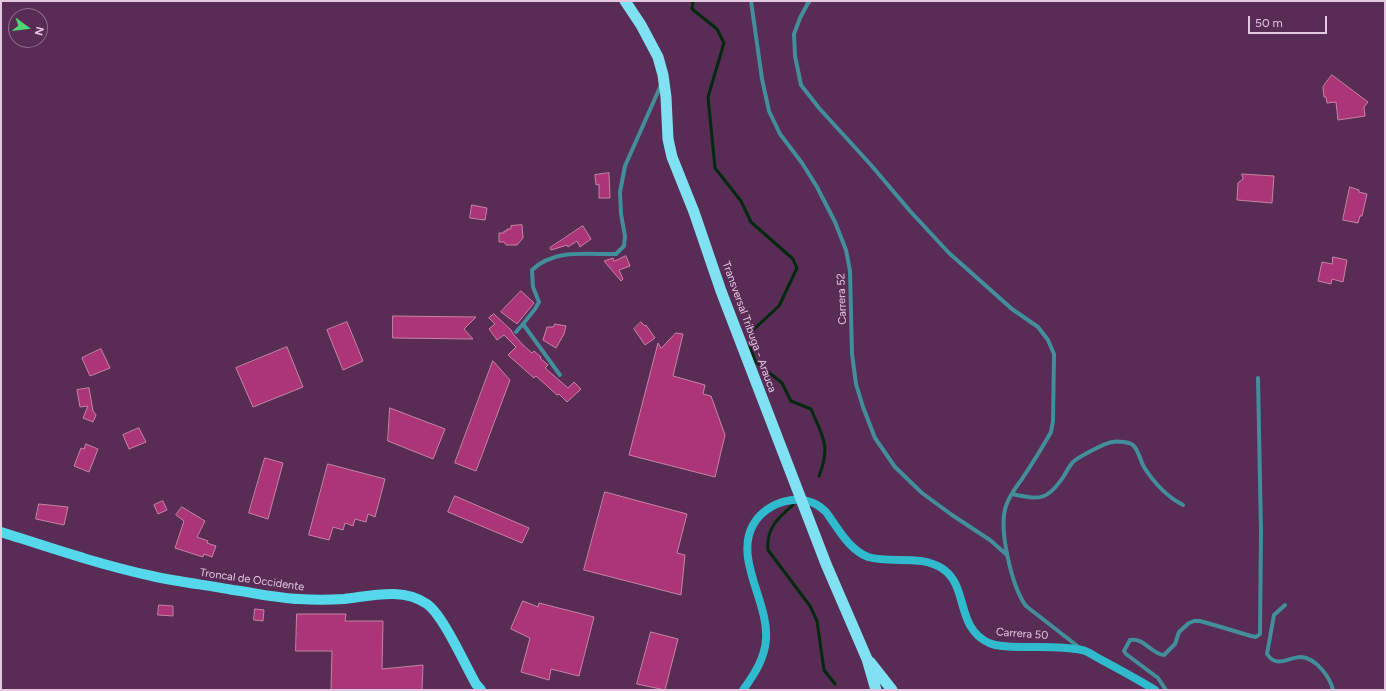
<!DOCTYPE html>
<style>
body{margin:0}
#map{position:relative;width:1386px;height:691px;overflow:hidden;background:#582c55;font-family:Figtree,sans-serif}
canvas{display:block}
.frame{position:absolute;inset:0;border:2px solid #e3c8e0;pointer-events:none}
.north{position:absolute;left:8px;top:8px;width:40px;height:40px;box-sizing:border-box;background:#582c55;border:1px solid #906a8d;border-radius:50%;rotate:105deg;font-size:11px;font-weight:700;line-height:16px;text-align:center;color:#e3c8e0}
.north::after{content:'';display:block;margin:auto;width:14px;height:18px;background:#4ed675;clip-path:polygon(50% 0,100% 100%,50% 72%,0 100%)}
.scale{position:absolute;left:1248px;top:16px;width:79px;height:18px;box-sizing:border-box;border:2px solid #e3c8e0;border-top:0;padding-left:5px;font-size:12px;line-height:14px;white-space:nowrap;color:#e3c8e0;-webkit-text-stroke:3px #582c55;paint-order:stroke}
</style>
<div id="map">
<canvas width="1386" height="691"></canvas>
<div class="frame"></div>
<div class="north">N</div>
<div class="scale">50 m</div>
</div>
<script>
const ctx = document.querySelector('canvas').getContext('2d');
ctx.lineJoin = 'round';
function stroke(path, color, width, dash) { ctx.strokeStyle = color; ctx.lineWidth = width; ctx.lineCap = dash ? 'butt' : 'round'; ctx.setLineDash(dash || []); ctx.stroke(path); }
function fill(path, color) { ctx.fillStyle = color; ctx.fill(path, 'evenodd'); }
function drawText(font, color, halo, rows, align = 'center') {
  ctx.font = font + ' Figtree,sans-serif'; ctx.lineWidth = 3; ctx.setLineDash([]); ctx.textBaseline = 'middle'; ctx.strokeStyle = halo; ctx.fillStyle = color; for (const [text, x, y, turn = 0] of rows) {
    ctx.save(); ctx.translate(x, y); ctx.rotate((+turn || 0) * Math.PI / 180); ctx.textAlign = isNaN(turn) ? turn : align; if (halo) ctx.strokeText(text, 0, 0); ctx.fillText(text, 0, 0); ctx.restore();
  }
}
const stream = new Path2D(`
 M693 1 692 9 717 29 724 43 708 97 715 168 741 201 751 222 793 259 797 268 779 306 752 331 750 347 755 361 782 383 791 401 811 409C823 437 831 446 819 476
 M793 505C778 518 766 528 768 550L810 606 817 621 824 670 835 684`);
const building = new Path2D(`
 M1332 75 1368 102 1364 107 1365 116 1338 120 1336 102 1327 103 1326 97H1324L1323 87Z
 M609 173 610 198H599V184L596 185 595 175Z
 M1242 174 1274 176 1272 203 1237 200 1238 183 1243 179Z
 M1350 187 1359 190V192L1367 194 1362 216H1360L1358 223 1343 220Z
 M472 205 487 208 485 220 470 218Z
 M522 225 523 238 517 245H506L504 242H499V233H504V231H507V229H511V226Z
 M583 226 591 239 580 247 577 241 568 247 567 245 551 250 550 248Z
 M626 256 630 266 619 270 623 279 621 281 604 261 613 258 614 261Z
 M1333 257 1347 260 1343 282 1332 279 1331 284 1318 281 1322 262 1332 264Z
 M521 291 534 303 517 324 501 312Z
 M494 314 511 330 513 334 523 345 532 353 534 351 541 357 540 358 548 365 545 368 568 388 574 382 581 389 567 402 559 394 557 395 536 376 534 378 508 355 516 347 504 335 497 340 489 329 495 324 489 318Z
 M393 316 476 317 464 329 473 339 393 338Z
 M347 322 363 361 343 370 327 330Z
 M641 322 645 326 646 325 655 338 645 345 634 329Z
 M555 324 566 326 564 334 556 348 543 340 547 327H553Z
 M676 333 683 334 673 376 705 385 703 394 711 396 725 435 715 477 629 455 658 343 661 348Z
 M287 347 303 387 253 407 236 368Z
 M101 349 110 368 90 376 82 358Z
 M493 361 510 380 476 471 455 463Z
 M89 388 93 411 96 415 93 422 83 418 88 406 80 407 77 390Z
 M390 408 445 429 433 459 388 441Z
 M139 428 146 442 129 449 123 435Z
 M86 444 98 449 89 472 74 466 81 448 84 449Z
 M265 458 283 463 268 519 249 513Z
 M328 464 385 479 375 517 368 514 366 522 355 519 353 526 345 523 343 530 333 527 329 540 309 535Z
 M605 492 687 514 677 553 685 555 681 595 584 570Z
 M455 496 529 528 522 543 448 512Z
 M163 501 167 510 158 514 154 505Z
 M39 504 68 507 64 525 36 519Z
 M182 507 205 521 197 537 208 541 207 543 216 546 212 557 204 554 203 557 175 548 184 521 176 515Z
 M523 601 538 607 539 603 594 617 579 676 551 669 549 680 521 672 530 638 511 629Z
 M159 605 173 606V616L158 615Z
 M255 609 264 610 263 621 254 620Z
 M297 614H346L345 621H383L382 669 423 665 422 690H331L332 651H296Z
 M651 632 678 639 665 690 637 684Z`);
const minor = new Path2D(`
 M751 1 762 79 769 111 780 134 802 163 817 187 835 222 846 250 850 271 852 354 856 384 863 407 875 438 895 467 922 493 952 515 990 540 1007 555
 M810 1 808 3 800 18 794 34 795 56 801 85 819 108 871 165 910 211 949 253 1012 309 1038 327 1048 340 1054 354 1053 421 1051 432C1042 448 1032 464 1022 479 1016 487 1009 496 1006 506 998 529 1012 587 1026 606L1080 648
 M516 332 523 324
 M560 375 523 324 535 309 539 302 533 287 532 270C555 248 587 255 616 254L624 246 625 236 621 214 620 192 625 166 661 85
 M1012 494C1040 500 1047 501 1064 476 1066 472 1069 467 1072 463 1076 458 1105 443 1112 442 1118 441 1129 442 1133 445 1139 451 1140 460 1144 467 1154 483 1166 496 1183 505
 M1285 605 1274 615 1267 654C1277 669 1288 657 1301 657 1316 658 1330 677 1333 690
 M1166 690 1158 678 1126 654 1124 651 1130 640C1144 637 1151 654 1164 655L1175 644 1179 632 1189 623 1194 621H1200L1221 627 1251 636 1256 637 1260 634 1261 532 1258 378`);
const secondary = new Path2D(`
 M743 690C754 675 765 658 766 639 769 603 734 559 753 525 766 501 804 490 825 511 828 514 830 518 833 522 842 535 852 551 868 557 892 564 921 554 943 569 969 587 955 627 989 643 999 647 1011 647 1022 647 1042 647 1063 646 1082 650 1088 651 1094 656 1100 659 1118 669 1137 679 1155 690`);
const primary = new Path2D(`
 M1 532C51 548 101 565 152 576 179 582 206 585 233 590 255 593 277 598 299 599 314 600 329 600 344 599 371 596 403 587 427 604 443 615 465 665 476 684L481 690`);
const trunk = new Path2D(`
 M625 1 641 25 658 57 663 75 666 97 668 139 672 157 694 212 721 291 826 564 867 659 876 690
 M870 662 892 690`);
const streetNames = [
 ["Carrera 52",842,299,-92],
 ["Transversal Tribuga - Arauca",749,327,70],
 ["Troncal de Occidente",252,580,8],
 ["Carrera 50",1022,634,4]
];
stroke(stream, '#012a0e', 3);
fill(building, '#ac3478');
stroke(building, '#c585a3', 1);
stroke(minor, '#438e9b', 4);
stroke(secondary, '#30bace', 8);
stroke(primary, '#56d8ec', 10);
stroke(trunk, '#7fe1f1', 11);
drawText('11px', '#e3c8e0', '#582c55', streetNames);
</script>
